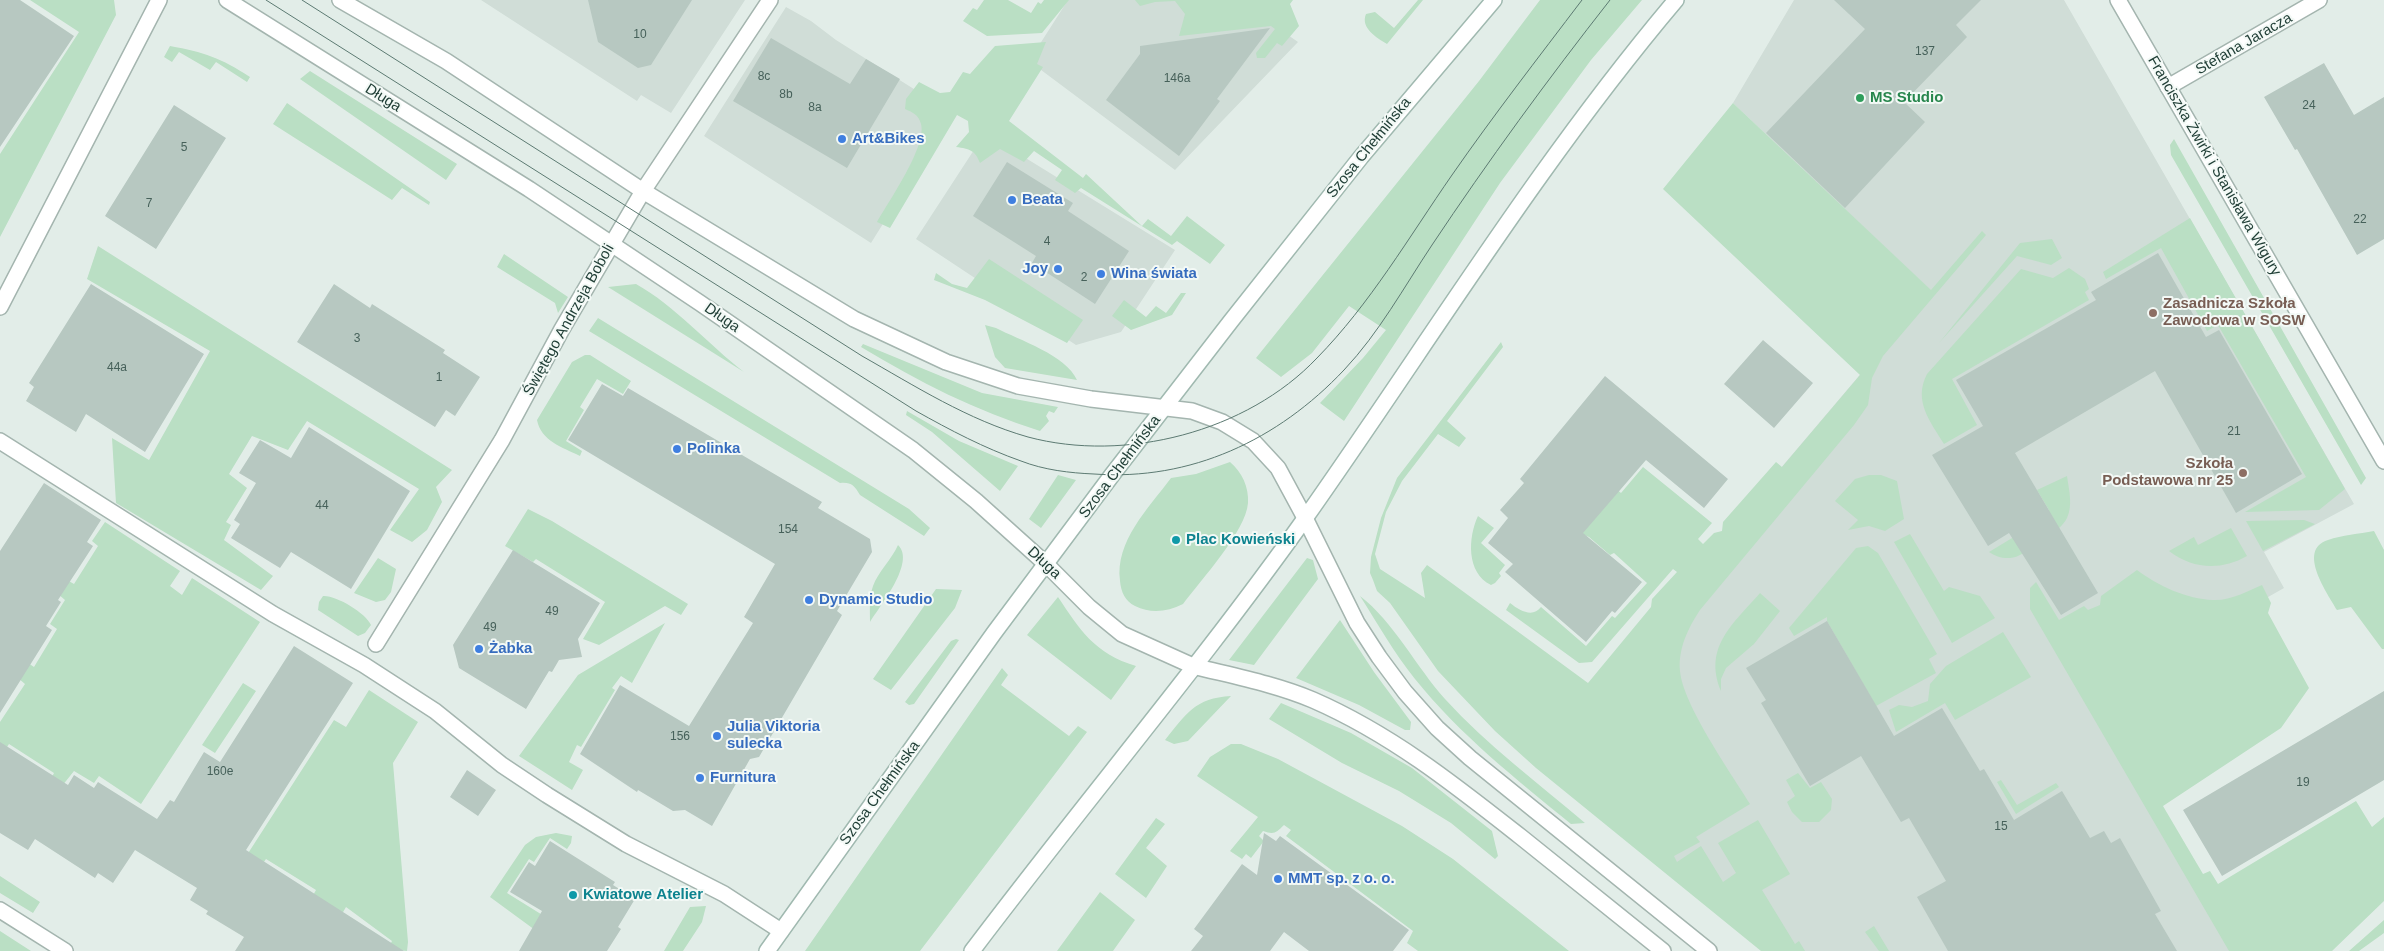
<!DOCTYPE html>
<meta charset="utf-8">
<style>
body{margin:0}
canvas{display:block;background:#e2ede8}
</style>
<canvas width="2384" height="951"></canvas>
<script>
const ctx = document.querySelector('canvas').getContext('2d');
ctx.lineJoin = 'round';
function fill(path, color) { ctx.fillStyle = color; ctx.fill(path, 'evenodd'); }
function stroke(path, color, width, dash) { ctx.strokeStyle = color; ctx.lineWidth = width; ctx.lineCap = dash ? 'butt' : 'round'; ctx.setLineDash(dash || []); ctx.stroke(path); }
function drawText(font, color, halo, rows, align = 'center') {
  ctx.font = font + ' Helvetica,sans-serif'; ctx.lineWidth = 4; ctx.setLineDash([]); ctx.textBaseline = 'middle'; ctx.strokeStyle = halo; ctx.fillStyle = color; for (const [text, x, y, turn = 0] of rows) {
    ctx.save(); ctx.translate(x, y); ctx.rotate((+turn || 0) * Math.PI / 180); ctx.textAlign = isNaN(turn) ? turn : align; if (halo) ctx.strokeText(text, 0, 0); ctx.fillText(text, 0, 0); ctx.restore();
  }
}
const built = new Path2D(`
 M481 0H745L671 113 641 95 637 101Z
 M1068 0H1238L1298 42 1175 170 1029 61Z
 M1794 0H2064L2354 504 2264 552 2284 588 2254 605 2144 799 2232 951H1778L1539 753 1931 291 1733 103Z
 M786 7 811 21 836 40 952 113 871 243 704 136Z
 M985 133 1175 250 1121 332 1076 345 916 239Z`);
const green = new Path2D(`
 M30 0H114L116 15 0 237V154L79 32Z
 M984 0H1008L1031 13 1038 2 1041 4 1044 0H1069L1042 33 987 36 963 21 973 8 977 10Z
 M1135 0H1293L1290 4 1299 26 1282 46 1277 43 1265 58H1257L1256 53 1275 29 1271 26 1179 36 1185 14 1175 1 1155 2 1140 6Z
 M1418 0H1423L1387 44C1377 38 1360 28 1366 14L1375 12 1394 28Z
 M1540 0H1642L1591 60 1500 183 1344 421 1320 403 1363 358 1386 330 1349 306 1312 353 1281 377 1256 358 1479 81Z
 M1046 42 1037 64 1043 67 1009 121 1083 178 1086 174 1142 226 1148 219 1171 236 1187 216 1225 245 1210 264 1177 241 1172 245 1081 188 1075 193 1055 180 1062 170 1034 151 1024 162 1000 149 980 163C975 150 970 149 956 147L969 132 968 121 957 115 890 228 877 222C889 201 927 146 921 124 919 115 912 112 905 109L906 99 919 82 940 93 950 92 963 72 970 74 995 46Z
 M170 46C204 52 221 58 250 77L247 82 216 62 210 70 179 52 172 62 164 57Z
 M310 71 457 164 446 180 300 79Z
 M287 103 430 202 429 205 402 188 392 200 273 124Z
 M1733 103 1931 290 1982 231 1986 235 1883 356 1872 378 1868 405 1854 425 1700 610C1688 628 1678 649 1680 671 1683 705 1731 773 1750 804L1696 837 1700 842 1674 856 1677 862 1701 846 1723 882 1736 873 1718 843 1758 820 1790 874 1762 890 1795 944 1799 941 1805 951H1761L1536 768 1495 731 1438 671 1390 603 1377 591 1373 580 1370 573 1371 557 1381 518 1397 478 1501 342 1503 347 1447 421 1466 438 1459 447 1438 434 1402 481 1386 512 1375 554 1380 569 1425 598 1421 573 1427 565 1588 683 1651 607 1652 599 1677 572 1673 569 1592 662 1579 663 1506 610 1510 603C1520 611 1533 618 1541 607L1586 646 1612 616 1615 618 1647 583 1614 553 1610 555 1589 537 1575 531 1614 487 1621 493 1643 467 1712 523 1698 539 1703 544 1714 533 1722 531 1723 522 1776 462 1782 467 1860 375 1663 189Z
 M2174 139 2366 478 2361 485 2171 155 2170 145Z
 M2190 218 2345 489 2319 510 2245 512 2306 477 2218 325 2207 331 2161 248 2106 279 2103 272Z
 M2052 239 2062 258 2051 265 2017 256 1939 343 2020 243Z
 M98 246 452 470 436 487 442 502 427 530 412 542 390 530 419 489 307 421 288 450 252 436 229 474 247 488 226 522 231 525 224 540 273 576 261 590 116 503 112 438 149 460 210 351 87 279Z
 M504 254 568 297 558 313 555 303 497 267Z
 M989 259 1083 320 1067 343 985 300 934 280 936 273 952 284 967 288Z
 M2069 268 2085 279 2089 289 2085 292 2089 300 1952 379 1977 425 1944 444C1930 421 1913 401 1927 374L2021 269 2053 278Z
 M636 284C674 305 709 345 744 372L608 287Z
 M1181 293H1186L1172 315 1131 330 1112 316 1124 300 1146 317 1156 306 1166 313Z
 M598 318 909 509 930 528 924 536 860 495C854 485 851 482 840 483L589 331Z
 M985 325 996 328C1019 340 1066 355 1077 380L1005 368 995 357Z
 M863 344 982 393 1058 407 1054 413 1049 411 1046 416 1049 421 1040 431C976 411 919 382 861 347Z
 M585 355H590L631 381 623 394 597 379 580 407 584 410 566 441 582 451 580 456C562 447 541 441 537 420L572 362Z
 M907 411 959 441 1018 466 1000 491 932 432 906 415Z
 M1230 462C1242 472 1249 487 1248 503 1246 531 1201 580 1183 604 1167 612 1151 614 1135 606 1125 601 1121 592 1120 581 1115 541 1148 509 1171 478L1196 474Z
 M1058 475 1076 480 1041 528 1029 519Z
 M1869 475H1881L1897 481 1904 519 1885 531 1869 526 1848 530 1858 520 1835 501 1855 479Z
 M2067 476C2069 490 2073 505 2067 518 2062 530 2030 550 2018 556 2009 560 1997 558 1989 552L2022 532 2020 527 2049 510 2037 490Z
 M528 509 552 521 688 604 681 615 665 606 599 645 583 639 605 602 536 559 533 562 505 546Z
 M1478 516 1494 528 1481 543 1505 565 1499 573 1501 576 1495 583 1491 585C1466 573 1468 537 1478 516Z
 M2304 520 2315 524 2263 551 2246 521Z
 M105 522 180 571 170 586 182 595 192 578 260 622 141 804 99 776 94 783 74 771 62 786 51 779 54 773 9 744 5 750 0 747V722L25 684 18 678 28 663 34 667 57 629 50 624 65 600 58 594 67 580 74 584 98 546 92 541Z
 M2231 528 2247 556C2221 571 2192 569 2169 551L2194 537 2198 545Z
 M2374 531 2384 550V649H2382L2351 607 2337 610C2328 594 2296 550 2328 540 2342 535 2359 534 2374 531Z
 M1910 534 1944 591 1949 587 1980 596 1995 618 1952 643 1894 542Z
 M898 545C916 562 880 606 870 622 870 610 869 597 873 586 878 572 892 559 898 545Z
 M1868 546 1878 553 1937 654 1929 659 1936 673 1876 706 1827 621V617L1794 636 1789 628 1856 548Z
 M378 558 396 569 391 592 385 600 376 602 354 593Z
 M1307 558 1313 560 1318 579 1254 665 1229 660Z
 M2137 570C2158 586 2187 599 2213 600 2230 601 2248 591 2262 585L2271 603 2268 613 2309 688 2281 728 2163 806 2203 874 2210 871 2218 884 2356 801 2372 827 2384 817V901L2332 951H2229L2030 609V588L2036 582 2059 620 2084 606 2088 610 2100 605 2101 596Z
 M936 589 962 590 955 608 891 690 873 679Z
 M1760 593 1780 611 1754 644 1726 668 1721 679V691C1703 647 1733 624 1760 593Z
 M323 596C336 595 366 613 371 625L365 633 358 636 318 610 319 602Z
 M1360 596C1393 621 1417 668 1445 699 1487 745 1538 783 1585 823L1571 824C1516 779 1460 735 1415 679 1394 653 1378 624 1360 596Z
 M1058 597C1080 630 1095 654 1136 666L1111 700 1027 635Z
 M1340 620 1374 672 1411 722 1410 730H1405L1359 705 1296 678Z
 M665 623 632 683 621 676 612 688 615 690 581 747 577 745 569 762 583 770 572 790 519 756 578 675Z
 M2003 632 2031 677 1955 720 1945 703 1896 732 1889 710 1899 705 1912 707 1928 701 1930 684 1946 666Z
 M956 639 959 640 914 704 909 705 905 702 951 641Z
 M1002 668 1008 675 1001 685 1069 736 1078 726 1087 732 920 951H805Z
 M243 683 256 691 215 753 202 745Z
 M369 690 418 722 393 763 408 942 407 951 388 949 392 941 346 907 339 919 311 899 316 890 266 859 261 866 245 858 334 720 346 727Z
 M1231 696 1188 741 1174 744 1165 740C1186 714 1195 698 1231 696Z
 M1281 703 1351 733 1412 768 1492 831 1498 856 1495 859 1451 823 1399 791 1342 763 1269 719Z
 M1231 744H1241L1278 759 1402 826 1453 859 1569 951H1418L1407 943 1413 931 1286 836 1291 830 1284 825C1276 833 1274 835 1263 831L1259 836 1264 841 1251 858 1246 854 1242 859 1230 851 1258 817 1197 776 1210 757Z
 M1798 773 1810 788 1821 782 1832 799 1831 810 1819 822H1802L1792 812 1787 802 1795 796 1786 780Z
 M2001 780 2017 805 2056 783 2059 787 2016 814 1997 782Z
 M1156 818 1165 824 1146 848 1167 866 1146 898 1115 874Z
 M556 833 572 836 571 843 567 849 550 838 534 862 529 859 507 893 544 916 535 930 490 897 525 845 536 837Z
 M0 876 40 902 33 913 0 893Z
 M1100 892 1135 920 1113 951H1057Z
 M706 906 702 922 683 951H664L690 907Z
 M2384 920V933L2359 951H2349Z
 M1874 926 1889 951H1879L1865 932Z
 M0 931 31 951H0Z`);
const building = new Path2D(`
 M0 0H20L74 36 0 147Z
 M588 0H692L651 65 638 68 598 42Z
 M1834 0H1981L1956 25 1967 37 1904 102 1925 122 1845 208 1766 133 1865 29Z
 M1270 28 1217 99 1220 101 1179 156 1106 100 1140 54V46Z
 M771 38 850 84 866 59 900 79 847 168 733 101Z
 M2324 63 2354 115 2384 97V239L2357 255 2297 149 2295 150 2264 97Z
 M174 105 226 138 156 249 105 216Z
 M1007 162 1073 203 1068 211 1129 251 1095 304 1032 263 1036 256 973 216Z
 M2158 253 2206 337 2219 330 2302 474 2236 513 2155 371 2015 453 2098 593 2061 615 2009 533 1988 546 1932 455 1983 426 1956 380 2096 300 2091 292Z
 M91 284 204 354 145 452 86 414 76 432 26 401 34 387 29 383Z
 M334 284 370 308 372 304 445 350 443 353 480 377 455 416 446 410 435 427 297 342Z
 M1763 340 1813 383 1774 428 1724 384Z
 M1605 376 1728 479 1704 508 1646 460 1583 533 1642 582 1615 613 1612 611 1586 642 1505 572 1513 564 1488 543 1508 518 1500 510 1524 483 1520 479Z
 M602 384 623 396 628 388 822 502 818 508 870 539 872 552 837 611 842 615 759 757 750 759 712 826 685 810 673 811 638 790 637 792 580 754 620 685 689 726 753 623 744 617 775 564 568 440Z
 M309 427 410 491 351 589 291 552 280 568 231 538 240 524 234 520 256 483 239 473 260 440 291 458Z
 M44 483 101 520 87 542 93 546 58 600 61 602 46 626 52 630 0 713V551Z
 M513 550 600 603 578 639 582 657 559 660 552 672 549 671 526 709 459 668 453 645Z
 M1827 621 1894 736 1942 708 1980 771 1984 769 2014 820 2062 791 2090 838 2104 831 2111 843 2120 838 2161 911 2155 914 2177 951H1948L1917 897 1946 881 1909 818 1901 822 1861 756 1810 786 1761 703 1766 700 1746 668Z
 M294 646 353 683 246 850 404 951H235L244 937 206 914 208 911 190 900 197 888 135 850 113 883 98 873 95 878 35 839 28 850 0 833V742L68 785 74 775 94 788 98 782 157 819 170 800 174 802 204 752 220 762Z
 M2384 691V780L2222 876 2183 810Z
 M467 770 496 790 478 816 450 797Z
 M1264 833 1276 841 1280 836 1409 930 1393 951H1309L1284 932 1270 951H1191L1203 936 1194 929 1242 864 1257 875Z
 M550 841 615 882 613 885 635 899 618 927 621 929 607 951H519L542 911 510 892 529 862 535 866Z`);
const minor = new Path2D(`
 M2168 87 2319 0
 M0 307 159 0
 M0 441 273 614 364 665 435 711 502 765 547 795 626 844 724 894 781 931
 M1305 518 1357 623 1379 657 1405 692 1437 728 1470 758 1709 951
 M376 644 502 440 562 329 643 191 770 0
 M1193 666C1233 676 1275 684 1313 700 1391 734 1455 785 1521 837 1568 875 1615 913 1663 951
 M0 910 65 951`);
const tertiary = new Path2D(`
 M227 0 529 189 700 303 913 450 976 501 1046 564 1089 607 1122 634 1193 666
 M340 0 446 61 643 191 854 319 946 362 1018 386 1091 399 1192 411 1222 422 1253 441 1278 468 1305 518
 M2118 0 2384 461`);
const secondary = new Path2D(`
 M767 951 994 633 1112 475 1231 321 1361 157 1494 0
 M972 951C1082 805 1200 666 1306 517 1428 344 1539 162 1676 0`);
const tram = new Path2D(`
 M266 0 916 411C950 430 984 448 1021 461 1044 470 1070 473 1094 474 1191 481 1278 440 1344 370 1379 333 1404 287 1432 245 1488 161 1548 79 1610 0
 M302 0 862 356C915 386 968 420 1028 437 1125 463 1247 432 1317 358 1370 304 1409 237 1452 175 1493 116 1538 58 1582 0`);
const markers = [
 [1860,98,5,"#2e9e5b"],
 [842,139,5,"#3f7fe0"],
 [1012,200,5,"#3f7fe0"],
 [1058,269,5,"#3f7fe0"],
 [1101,274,5,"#3f7fe0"],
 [2153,313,5,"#8d6e63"],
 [677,449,5,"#3f7fe0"],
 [2243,473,5,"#8d6e63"],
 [1176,540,5,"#0f9aa8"],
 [809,600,5,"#3f7fe0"],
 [479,649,5,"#3f7fe0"],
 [717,736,5,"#3f7fe0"],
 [700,778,5,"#3f7fe0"],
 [1278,879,5,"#3f7fe0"],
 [573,895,5,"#0f9aa8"]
];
const numberNames = [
 ["10",640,35],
 ["137",1925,52],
 ["8c",764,77],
 ["146a",1177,79],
 ["8b",786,95],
 ["24",2309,106],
 ["8a",815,108],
 ["5",184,148],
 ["7",149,204],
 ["22",2360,220],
 ["4",1047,242],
 ["2",1084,278],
 ["3",357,339],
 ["44a",117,368],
 ["1",439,378],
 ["21",2234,432],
 ["44",322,506],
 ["154",788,530],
 ["49",552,612],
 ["49",490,628],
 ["156",680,737],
 ["160e",220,772],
 ["19",2303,783],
 ["15",2001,827]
];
const streetNames = [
 ["Stefana Jaracza",2244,44,-30],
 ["Długa",383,98,32],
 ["Szosa Chełmińska",1369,148,-51],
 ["Franciszka Żwirki i Stanisława Wigury",2214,166,60],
 ["Długa",722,318,35],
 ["Świętego Andrzeja Boboli",569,320,-61],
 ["Szosa Chełmińska",1120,467,-53],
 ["Długa",1044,563,43],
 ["Szosa Chełmińska",880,793,-54]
];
const leisureNames = [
 ["MS Studio",1870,98]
];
const shopNames = [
 ["Art&Bikes",852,139],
 ["Beata",1022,200],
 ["Joy",1048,269,"right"],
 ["Wina świata",1111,274],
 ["Polinka",687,449],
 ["Dynamic Studio",819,600],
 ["Żabka",489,649],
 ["Julia Viktoria",727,727],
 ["sulecka",727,744],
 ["Furnitura",710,778],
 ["MMT sp. z o. o.",1288,879]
];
const educationNames = [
 ["Zasadnicza Szkoła",2163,304],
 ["Zawodowa w SOSW",2163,321],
 ["Szkoła",2233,464,"right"],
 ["Podstawowa nr 25",2233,481,"right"]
];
const cultureNames = [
 ["Plac Kowieński",1186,540],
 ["Kwiatowe Atelier",583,895]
];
fill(built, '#d0ddd7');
fill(green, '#badfc4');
fill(building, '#b7c8c1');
stroke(minor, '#a4b5af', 18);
stroke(tertiary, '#a4b5af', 18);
stroke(secondary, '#a0b9b0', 18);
stroke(minor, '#fff', 15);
stroke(tertiary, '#fff', 15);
stroke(secondary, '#fff', 15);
stroke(tram, '#5c7a72', 1);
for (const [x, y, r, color] of markers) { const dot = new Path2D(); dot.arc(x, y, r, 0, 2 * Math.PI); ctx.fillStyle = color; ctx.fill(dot); stroke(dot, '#f3f9f6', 2); }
drawText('12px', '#46615a', null, numberNames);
drawText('15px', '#213f37', '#f3f9f6', streetNames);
drawText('bold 15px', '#27864d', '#f3f9f6', leisureNames, 'left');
drawText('bold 15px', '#366cbe', '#f3f9f6', shopNames, 'left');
drawText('bold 15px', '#785e54', '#f3f9f6', educationNames, 'left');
drawText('bold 15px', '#0d838f', '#f3f9f6', cultureNames, 'left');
</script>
